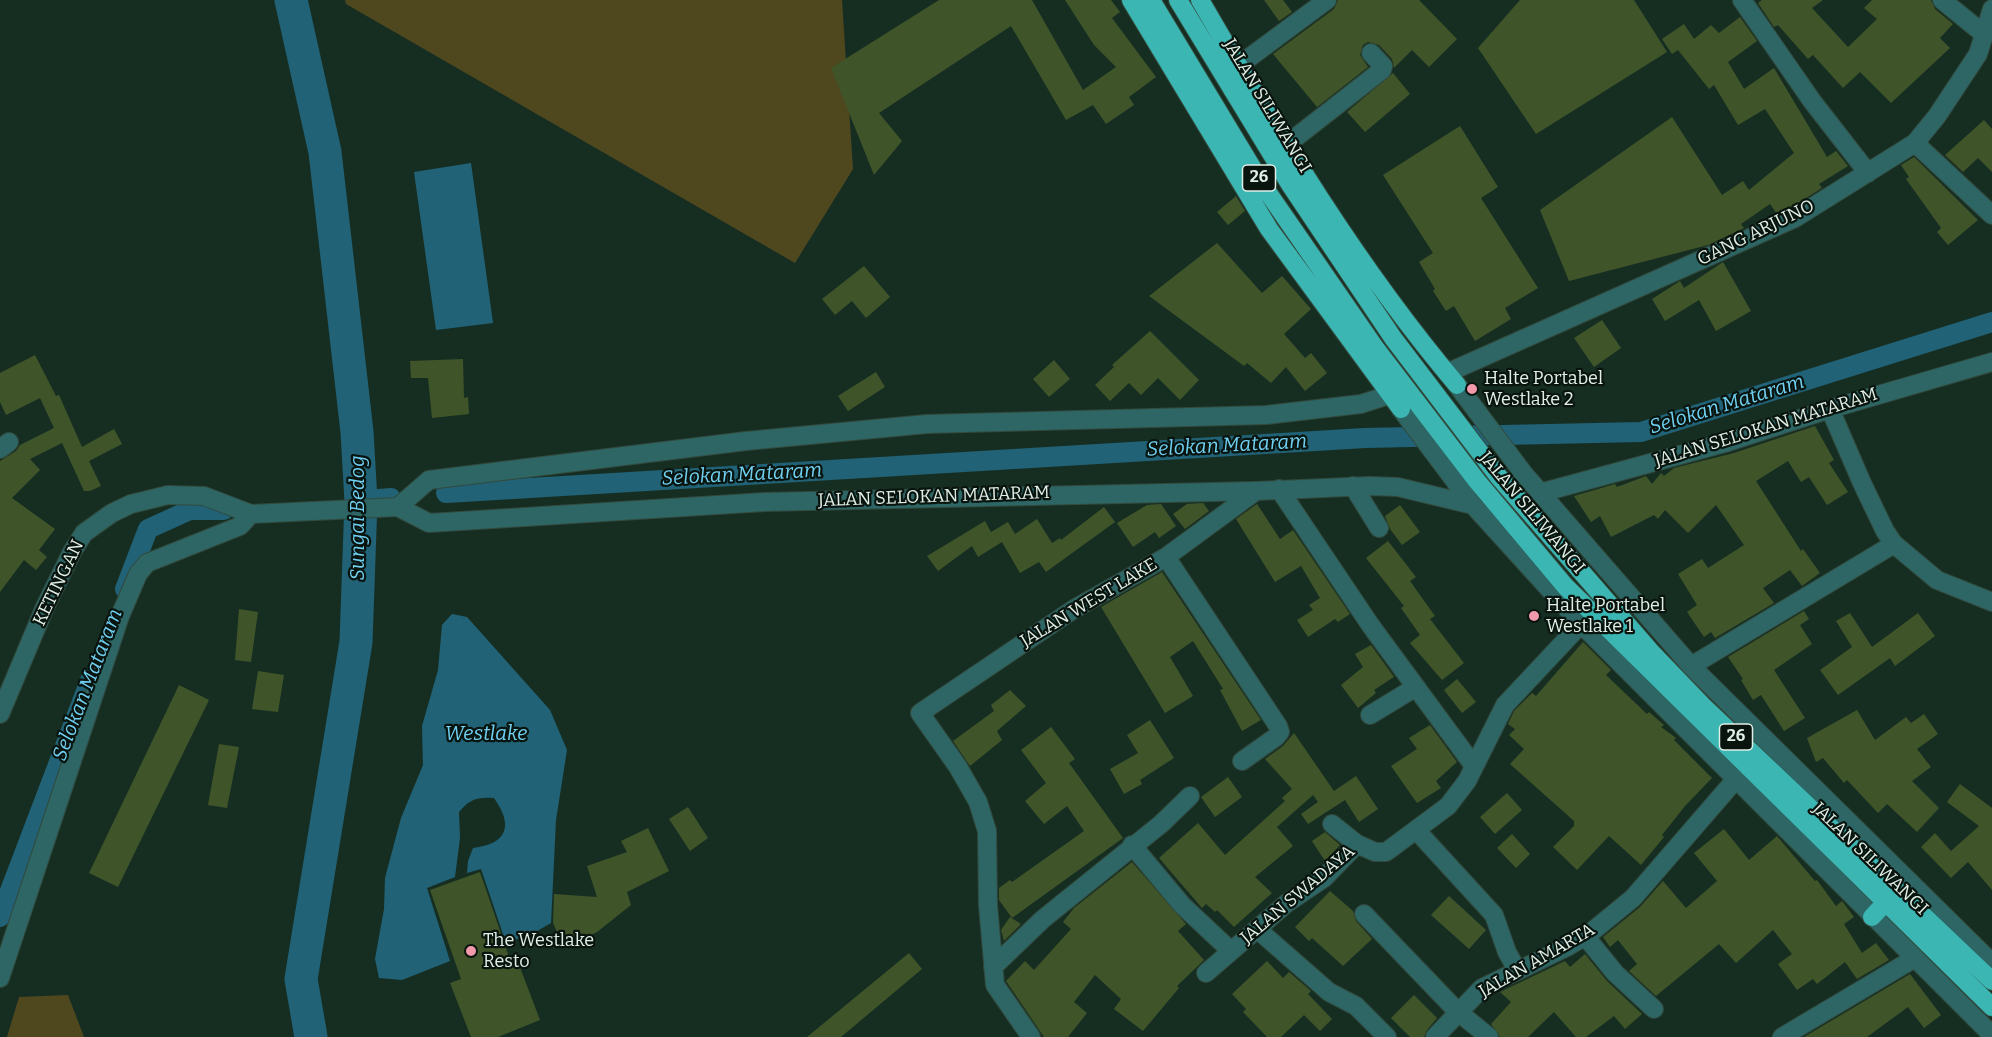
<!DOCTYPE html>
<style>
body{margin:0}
canvas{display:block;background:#162e22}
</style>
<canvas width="1992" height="1037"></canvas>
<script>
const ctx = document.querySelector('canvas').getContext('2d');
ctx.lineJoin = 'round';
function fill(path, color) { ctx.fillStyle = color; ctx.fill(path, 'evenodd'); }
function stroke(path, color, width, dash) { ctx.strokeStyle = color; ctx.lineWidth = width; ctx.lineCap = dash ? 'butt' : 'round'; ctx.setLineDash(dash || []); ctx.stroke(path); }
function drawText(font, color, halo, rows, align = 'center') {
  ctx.font = font + ' Bitter,serif'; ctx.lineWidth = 4.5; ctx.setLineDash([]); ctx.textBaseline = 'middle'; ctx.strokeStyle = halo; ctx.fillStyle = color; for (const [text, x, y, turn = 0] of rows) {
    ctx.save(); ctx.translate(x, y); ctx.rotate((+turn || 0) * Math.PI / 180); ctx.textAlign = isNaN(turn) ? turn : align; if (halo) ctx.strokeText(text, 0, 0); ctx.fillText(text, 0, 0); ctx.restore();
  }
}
const green = new Path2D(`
 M345 0H842L853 169 795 263 346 4Z
 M68 995 84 1037H7L19 997Z`);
const water = new Path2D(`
 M471 163 493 323 436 330 414 172Z
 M452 614 467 617 550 710 567 750 556 820 551 923 532 934 506 943 481 869 467 873 468 861 473 848C507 844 514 826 494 798 477 797 470 799 459 812L460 838 455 877 427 888 450 961 402 980 379 978 375 959 384 909 385 878 401 818 423 765 422 726 438 670 442 625Z`);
const canal = new Path2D(`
 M446 493 1365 438 1641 432 1992 322
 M356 501 391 498
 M125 589 148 529 190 510H224
 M0 917 91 678`);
const river = new Path2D(`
 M291 0 325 152 357 432 361 501 356 642 301 979 311 1037`);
const building = new Path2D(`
 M939 0H1032L1083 90 1116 67 1094 45 1065 0H1111L1120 12 1112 18 1156 77 1129 97 1134 105 1106 124 1093 105 1066 120 1011 26 879 113 902 141 874 175 831 68Z
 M1264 0H1283L1292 12 1279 21Z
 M1338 0H1419L1457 39 1429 67 1412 50 1394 68 1392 59 1379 45 1368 42 1363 45 1360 55 1368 67 1317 107 1273 54 1334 9Z
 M1520 0H1634L1667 52 1536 134 1478 48Z
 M1762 0H1823L1812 8 1848 47 1877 19 1864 8 1872 0H1931L1935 9 1953 24 1940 38 1950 48 1891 103 1860 72 1843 88 1813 55 1808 59 1778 25 1774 27 1758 3Z
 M1740 17 1757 41 1728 62 1744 89 1774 68 1827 157 1836 151 1848 166 1819 184 1822 188 1790 208 1777 214 1770 204 1741 224 1744 228 1708 245 1569 281 1540 210 1672 117 1722 195 1743 181 1749 190 1794 153 1765 109 1738 125 1714 85 1709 89 1678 50 1672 54 1662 39 1684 24 1694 39 1711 25 1719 33Z
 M1393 73 1410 94 1365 132 1347 112Z
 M1984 120 1992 129V172L1978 158 1963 172 1945 155Z
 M1460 126 1498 187 1481 198 1538 288 1505 308 1511 319 1475 341 1454 306 1446 311 1433 291 1435 289 1419 262 1433 253 1383 175Z
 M1914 157 1978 220 1948 245 1937 232 1941 228 1906 179 1909 177 1901 165Z
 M1236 196 1245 211 1228 225 1217 212Z
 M1217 243 1262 293 1282 276 1311 309 1284 334 1305 358 1311 353 1327 373 1305 391 1286 367 1271 383 1247 363 1244 366 1149 296Z
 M1723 262 1751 311 1716 331 1699 300 1665 321 1652 299 1680 281 1684 288Z
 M864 266 890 297 866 318 852 301 835 315 822 299Z
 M1602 320 1621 348 1594 367 1574 338Z
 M1150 331 1199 380 1180 400 1158 378 1141 395 1129 383 1110 401 1095 385 1114 367 1112 365Z
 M35 355 56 396 59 395 82 447 114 429 122 444 89 461 101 486 90 491H84L62 443 30 459 40 470 12 498 55 529 39 550 47 557 36 570 24 560 0 592V461L16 451 20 445 54 428 40 398 6 415 0 402V373Z
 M463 359 464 398 468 397 469 414 432 418 428 378H411L410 361Z
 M1054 360 1070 379 1049 397 1033 379Z
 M876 372 885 387 848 411 838 396Z
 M1815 426 1834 460 1829 463 1848 492 1827 505 1809 477 1801 482 1788 461 1756 481 1801 551 1803 549 1820 573 1802 586 1790 570 1763 588 1774 603 1715 638 1711 632 1704 637 1687 612 1697 605 1678 574 1702 559 1708 568 1744 545 1716 505 1688 533 1665 510 1658 519 1654 515 1611 537 1600 516 1591 522 1574 496 1615 484 1617 487 1646 476 1652 484 1661 473 1664 476 1674 468 1734 453Z
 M1203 503 1209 511 1185 529 1173 514 1187 504Z
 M1161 504 1176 526 1159 538 1155 532 1133 547 1117 523 1147 505Z
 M1257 504 1280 539 1293 530 1350 614 1338 622 1335 619 1308 637 1297 620 1313 610 1309 605 1320 598 1301 566 1275 582 1236 519Z
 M1400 505 1420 532 1402 545 1390 529 1385 516Z
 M1104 507 1115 522 1046 572 1039 562 1020 573 1002 542 978 557 972 546 938 571 927 556 985 521 991 532 1008 522 1015 534 1037 519 1052 543 1060 538 1061 540Z
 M1388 541 1416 577 1410 581 1435 616 1430 619 1464 663 1442 680 1410 643 1420 635 1401 608 1404 606 1366 558Z
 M1162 572 1261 720 1242 731 1220 690 1223 689 1193 641 1170 657 1193 696 1165 713 1101 607Z
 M239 609 258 612 251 662 235 660Z
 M1804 611 1809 619 1800 625 1812 644 1774 670 1805 718 1784 731 1761 695 1753 700 1741 680 1743 679 1728 657Z
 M1850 613 1872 647 1918 613 1935 636 1895 666 1890 658 1838 695 1820 670 1852 647 1836 621Z
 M1583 642 1611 670 1606 675 1647 714 1649 712 1664 725 1661 727 1676 738 1674 740 1712 778 1685 806 1662 835 1664 837 1641 865 1609 836 1577 870 1553 847 1574 826V821L1510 764 1524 749 1509 735 1515 729 1508 724 1514 711 1532 693 1536 696Z
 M1371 645 1394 677 1374 690 1376 693 1358 708 1341 685 1363 667 1355 654Z
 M258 671 284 675 278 712 252 709Z
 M1457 679 1476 702 1462 713 1444 690Z
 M179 685 209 700 118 887 89 873Z
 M1010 690 1026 706 997 731 1002 740 970 766 953 741 994 711 991 705Z
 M1857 710 1875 740 1906 717 1911 723 1924 714 1938 734 1917 749 1931 767 1912 781 1939 808 1917 832 1887 804 1878 813 1847 780 1844 783 1823 758 1816 762 1807 738Z
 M1150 720 1174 758 1140 780 1142 784 1124 794 1110 769 1138 753 1127 735Z
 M1430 725 1457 762 1436 781 1441 788 1417 803 1391 766 1417 749 1409 738Z
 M1051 727 1075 759 1069 763 1123 838 1012 918 999 900V888L1010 880 1012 882 1084 831 1067 806 1044 824 1025 801 1046 783 1021 750Z
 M1294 733 1334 791 1356 776 1378 809 1359 822 1345 800 1308 824 1301 814 1318 802 1313 795 1277 827 1293 846 1255 877 1272 893 1234 927 1217 910 1215 912 1206 904 1202 908 1159 858 1198 823 1225 855 1285 801 1282 798 1292 789 1265 759 1283 746Z
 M219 744 239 747 227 808 208 805Z
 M1228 777 1242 797 1215 817 1201 797Z
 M1960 784 1992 808V890L1968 862 1951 878 1921 847 1935 833 1951 851 1979 826 1947 802Z
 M1507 793 1522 810 1495 834 1480 817Z
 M688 807 708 838 690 851 669 819Z
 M648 828 669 871 627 892 631 905 597 932 564 948 553 923 554 894 597 897 587 866 627 852 621 841Z
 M1724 829 1749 860 1777 836 1815 881 1817 880 1836 906 1842 901 1854 917 1844 924 1862 953 1876 943 1889 960 1857 979 1845 962 1817 984 1813 979 1797 990 1778 964 1792 954 1773 930 1736 963 1719 944 1656 996 1629 971 1637 964 1618 940 1610 947 1603 937 1640 907 1663 881 1686 908 1717 881 1694 853Z
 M1325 832 1340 845 1325 861 1312 841Z
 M1512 834 1530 854 1516 868 1497 848Z
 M1132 862 1186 924 1178 931 1204 960 1177 986 1179 988 1143 1031 1114 1009 1121 999 1095 975 1074 1002 1087 1013 1068 1037H1044L1006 981 1025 961 1034 970 1071 929 1063 922 1074 908Z
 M480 872 510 960 516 957 540 1020 498 1037H471L450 983 461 979 430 890Z
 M1330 891 1353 911 1356 921 1372 939 1343 966 1312 938 1309 941 1295 927Z
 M1449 896 1486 930 1469 949 1431 915Z
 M1010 917 1021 924 1004 941 1001 930Z
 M909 953 922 969 841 1037H807Z
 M1585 954 1607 981 1642 1014 1625 1029 1614 1016 1586 1037H1576L1554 1012 1528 1037H1500L1491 1024 1511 1002 1500 992 1565 961 1570 967Z
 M1267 961 1283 978 1289 972 1311 991 1308 994 1332 1019 1320 1031 1304 1015 1281 1037H1267L1243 1012 1246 1009 1232 994Z
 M1910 974 1941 1015 1924 1028 1908 1007 1867 1037H1804Z
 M1414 995 1437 1018 1427 1030 1424 1037H1410L1391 1018Z`);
const minor = new Path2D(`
 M1742 0 1812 101 1868 173
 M1942 0 1985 35
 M1238 66 1327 0
 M1915 143 1992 215
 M1286 145 1382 70 1383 66 1371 53
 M1447 373 1795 218 1915 143 1937 116 1978 54 1992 9
 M1457 385 1524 474 1691 666 1992 963
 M1401 409 1473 505 1581 624 1992 1035
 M1830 409 1862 483 1885 531 1894 544 1937 580 1992 602
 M0 449 9 442
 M1353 486 1379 528
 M1279 489 1371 626 1474 766
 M1540 493 1728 442 1830 409 1992 362
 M398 507 429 480 746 441 927 424 1266 415 1361 404 1392 394
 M1166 557 1278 726 1280 732 1276 737 1242 761
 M1691 666 1894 544
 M0 714 45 607 72 552 84 533 112 513 131 504 168 495 204 496 251 514 398 507 429 523 765 502 1256 491 1370 486 1398 487 1473 505
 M1370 715 1416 687
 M1332 824 1357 844
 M1417 831 1494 915 1507 952 1517 970
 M1132 845 1182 905 1231 951
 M1364 914 1457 1011 1489 1037
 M1257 929 1329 992 1356 1006 1387 1037
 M1585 936 1615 973 1654 1009
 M993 967 1043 919 1161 824 1190 796
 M1206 973 1287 903 1324 878 1357 844 1375 852H1386L1448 806 1467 781 1505 705 1581 624
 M0 978 120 616 138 574 147 563 240 526 251 514
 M1031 1037 995 985 988 905 987 831 978 802 958 767 920 713 1074 609 1166 557 1256 491
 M1435 1037 1482 988 1567 947 1589 934 1633 898 1736 779
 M1782 1037 1915 958`);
const highway = new Path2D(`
 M1131 0 1269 229 1401 409
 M1151 0 1262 184 1376 349 1477 481 1565 586 1992 1007
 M1178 0 1291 186 1393 338 1498 476 1651 652 1703 706 1992 981
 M1200 0C1277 133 1357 267 1457 385
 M1872 917 1885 903`);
const markers = [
 [1472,389,6,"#f29aac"],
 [1534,616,6,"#f29aac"],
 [471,951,6,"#f29aac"]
];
const shields = [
 [1259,178,33],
 [1736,737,33]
];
const shieldNames = [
 ["26",1259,178],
 ["26",1736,737]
];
const streetNames = [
 ["JALAN SILIWANGI",1267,106,59],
 ["GANG ARJUNO",1756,233,-26],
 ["JALAN SELOKAN MATARAM",1766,428,-17],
 ["JALAN SELOKAN MATARAM",934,497,-2],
 ["JALAN SILIWANGI",1532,513,50],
 ["KETINGAN",59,583,-64],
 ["JALAN WEST LAKE",1089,603,-31],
 ["JALAN SILIWANGI",1870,859,44],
 ["JALAN SWADAYA",1298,895,-40],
 ["JALAN AMARTA",1537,961,-30]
];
const poiNames = [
 ["Halte Portabel",1484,379],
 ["Westlake 2",1484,400],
 ["Halte Portabel",1546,606],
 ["Westlake 1",1546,627],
 ["The Westlake",483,941],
 ["Resto",483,962]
];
const waterNames = [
 ["Selokan Mataram",1727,405,-17],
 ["Selokan Mataram",1227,446,-3],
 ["Selokan Mataram",742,475,-3],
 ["Sungai Bedog",358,518,-90],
 ["Selokan Mataram",88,685,-69],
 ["Westlake",486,734]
];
fill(green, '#4f471e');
fill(water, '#216277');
stroke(canal, '#216277', 20);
stroke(river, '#216277', 33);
fill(building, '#3f5428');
stroke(minor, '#32493d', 20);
stroke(highway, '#32493d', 20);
stroke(minor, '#2d6664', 18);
stroke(highway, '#3bb6b3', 18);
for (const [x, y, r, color] of markers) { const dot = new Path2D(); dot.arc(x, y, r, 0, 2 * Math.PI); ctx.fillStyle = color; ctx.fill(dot); stroke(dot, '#09140e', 2); }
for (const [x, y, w] of shields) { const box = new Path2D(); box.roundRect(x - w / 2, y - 13, w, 26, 4.5); ctx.fillStyle = '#09140e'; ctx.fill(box); stroke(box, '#dfeee6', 1.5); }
drawText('bold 16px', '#dfeee6', null, shieldNames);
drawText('18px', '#dfeee6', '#09140e', streetNames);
drawText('18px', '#dfeee6', '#09140e', poiNames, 'left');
drawText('italic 20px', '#70d0f2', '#09140e', waterNames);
</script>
